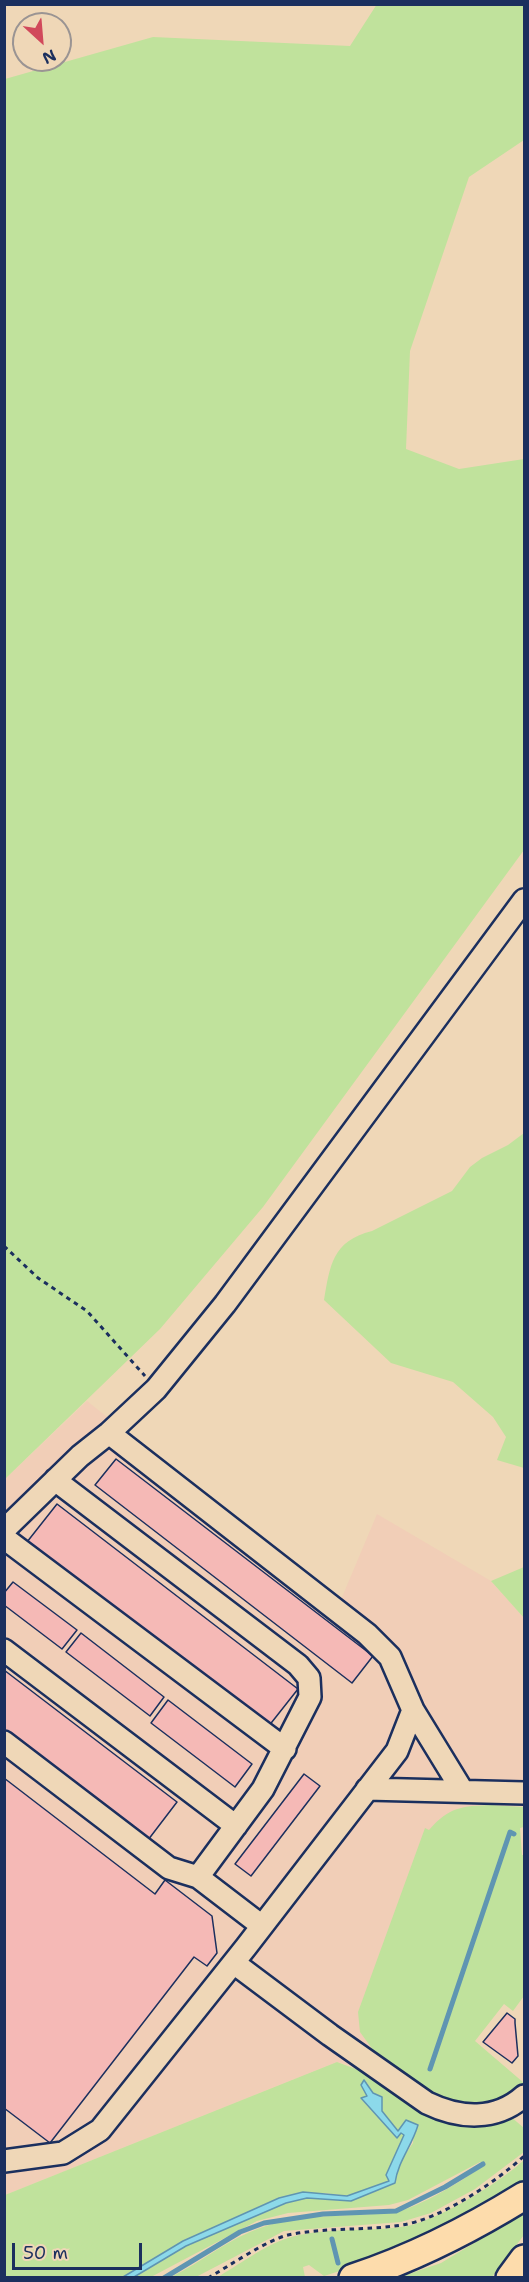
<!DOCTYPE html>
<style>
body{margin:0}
#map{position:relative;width:529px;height:2282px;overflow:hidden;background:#efd7b7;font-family:"Shantell Sans",sans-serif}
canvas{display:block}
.frame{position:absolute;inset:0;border:6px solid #1b2f5e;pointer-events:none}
.north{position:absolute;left:12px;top:12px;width:60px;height:60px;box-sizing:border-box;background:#efd7b7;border:2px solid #9a9493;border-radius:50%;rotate:154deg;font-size:16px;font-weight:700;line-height:24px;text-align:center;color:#1b2f5e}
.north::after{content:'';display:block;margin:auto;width:21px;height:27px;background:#d1495b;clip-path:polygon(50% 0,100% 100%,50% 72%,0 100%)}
.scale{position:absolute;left:12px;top:2243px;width:130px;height:27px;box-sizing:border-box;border:3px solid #1b2f5e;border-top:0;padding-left:8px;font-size:18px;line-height:21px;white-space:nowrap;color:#1b2f5e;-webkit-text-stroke:4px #efd7b7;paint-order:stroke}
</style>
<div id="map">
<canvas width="529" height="2282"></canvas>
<div class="frame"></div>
<div class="north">N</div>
<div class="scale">50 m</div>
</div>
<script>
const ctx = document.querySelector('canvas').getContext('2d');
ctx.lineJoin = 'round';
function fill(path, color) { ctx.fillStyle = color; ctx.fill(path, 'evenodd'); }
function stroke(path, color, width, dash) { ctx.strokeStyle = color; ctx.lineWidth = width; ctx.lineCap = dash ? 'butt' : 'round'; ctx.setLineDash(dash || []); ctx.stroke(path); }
const built = new Path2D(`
 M87 1401 340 1602 377 1514 491 1581 524 1618V1784L410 2080 337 2062 5 2195V1479Z`);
const green = new Path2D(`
 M377 4 524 5V140L469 177 410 351 406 449 459 469 524 459V850L263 1207 160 1329 5 1479V79L153 37 350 46Z
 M524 1133V1468L497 1460 506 1437 493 1417 453 1382 391 1363 324 1300C330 1266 332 1241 372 1231L452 1191 470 1167 482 1158 508 1145Z
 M524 1567V1618L491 1581Z
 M491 1805 524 1807V1827L520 1828 522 1855H524V1996L513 2011 504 2004 475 2041 524 2083 496 2102 476 2107 436 2099 373 2050 360 2032 358 2012 425 1828 429 1830C449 1807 462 1806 491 1805Z
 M337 2062C353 2068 370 2073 384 2083 437 2118 442 2139 510 2116L524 2128V2152L475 2189 431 2213 401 2222 284 2231 196 2277H171C202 2262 229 2238 263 2227 304 2212 351 2218 394 2212 417 2209 468 2178 486 2163L480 2162 408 2200 389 2205 288 2213 257 2221 151 2277H134L186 2246 286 2203 307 2198 351 2201 394 2183 401 2160 413 2143 414 2125 406 2120 399 2132 382 2111 367 2083V2096L361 2099 397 2138 401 2133 404 2135 386 2175 389 2181 347 2196 324 2193 279 2198 183 2241 123 2277 5 2278V2195Z
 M524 2160V2183L512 2193 374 2260 324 2276 309 2265 303 2267 305 2277 216 2278C237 2266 265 2245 288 2238 325 2227 363 2232 401 2227 433 2224 501 2182 524 2160Z
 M524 2213V2235L492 2277H400L441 2263Z`);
const water = new Path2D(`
 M364 2080 373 2093 382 2097V2111L398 2131 406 2120 418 2125C412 2146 398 2161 395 2183L351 2201 307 2198 286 2203 186 2246 134 2277H123L183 2241 279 2198 303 2192 347 2196 389 2181 386 2175 404 2135 401 2133 397 2138 361 2098 367 2096 361 2085Z`);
const stream = new Path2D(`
 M430 2069 510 1832 514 1834
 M332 2239 338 2263
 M164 2278 240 2232 264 2223 323 2214 396 2211 445 2187 483 2164`);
const building = new Path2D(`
 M116 1459 373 1656 352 1683 95 1485Z
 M57 1504 298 1689 268 1727 27 1542Z
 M13 1582 77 1630 62 1649 4 1605V1593Z
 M81 1633 164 1697 150 1716 66 1652Z
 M4 1670 177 1802 148 1840 4 1730Z
 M168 1700 252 1764 235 1787 151 1723Z
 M304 1774 320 1786 251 1876 235 1864Z
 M4 1778 155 1894 165 1880 212 1916 217 1953 207 1966 194 1957 50 2143 4 2108Z
 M507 2013 515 2019V2023L518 2056 512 2063 483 2042Z`);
const path = new Path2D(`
 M4 1246 38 1278 87 1311 145 1376
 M208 2278C229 2266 267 2240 288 2235 326 2227 364 2231 402 2225 441 2219 496 2182 524 2156`);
const minor = new Path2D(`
 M55 1480 298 1665 309 1678 310 1697 263 1789 198 1877
 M4 1530 80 1456 109 1433 156 1389 225 1304 524 900
 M4 1538 285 1749
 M4 1650 236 1826
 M413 1710 462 1790
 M4 1742 169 1868 198 1877 262 1926
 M367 1789 524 1793
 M234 1963 330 2035 427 2103C460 2119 496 2121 524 2096
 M4 2161 63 2153 100 2130 246 1947 397 1751 413 1710 390 1657 367 1634 109 1433`);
const major = new Path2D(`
 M353 2278C414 2258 469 2230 524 2196
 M510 2278 524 2259`);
fill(built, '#f1ceb7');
fill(green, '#c0e29c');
fill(water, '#8cd9ea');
stroke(water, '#5f95b2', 1.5);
stroke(stream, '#5f95b2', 5);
fill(building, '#f5b9b6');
stroke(building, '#1b2f5e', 1.5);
stroke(minor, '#1b2f5e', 26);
stroke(major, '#1b2f5e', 32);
stroke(path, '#1b2f5e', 3, [4.5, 4.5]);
stroke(minor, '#efd7b7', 21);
stroke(major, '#fddcac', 27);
</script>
